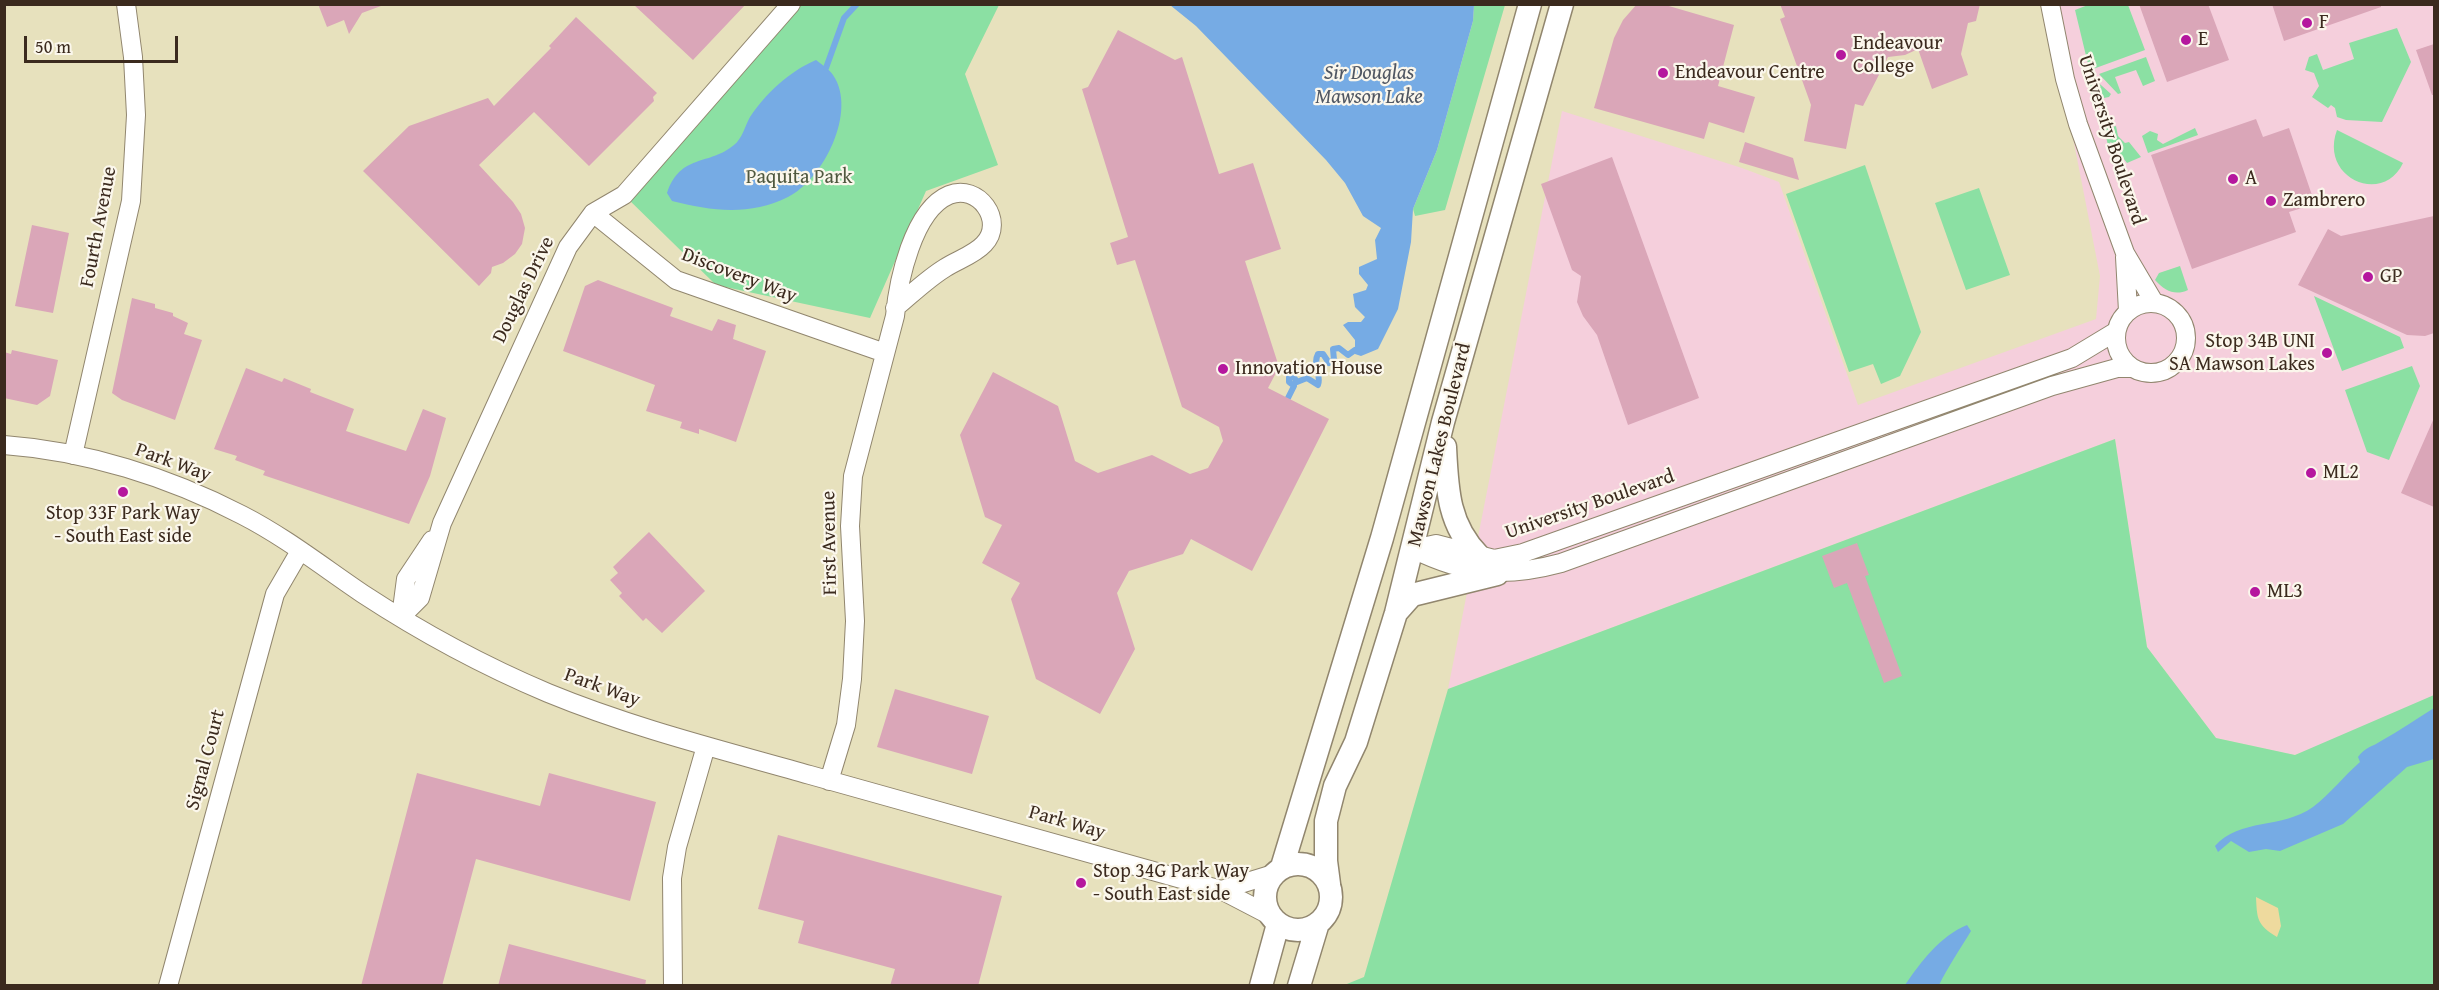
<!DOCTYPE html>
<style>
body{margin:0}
#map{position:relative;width:2439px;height:990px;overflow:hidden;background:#e7e1bd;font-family:"Gentium Book Plus",serif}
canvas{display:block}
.frame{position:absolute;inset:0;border:6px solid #3b2a1e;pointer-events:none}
.scale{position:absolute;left:24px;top:36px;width:154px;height:27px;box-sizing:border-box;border:3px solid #3b2a1e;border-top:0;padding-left:8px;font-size:18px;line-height:21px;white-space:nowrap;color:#3b2a1e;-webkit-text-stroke:4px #fbf7ec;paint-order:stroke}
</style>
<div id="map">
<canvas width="2439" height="990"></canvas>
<div class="frame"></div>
<div class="scale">50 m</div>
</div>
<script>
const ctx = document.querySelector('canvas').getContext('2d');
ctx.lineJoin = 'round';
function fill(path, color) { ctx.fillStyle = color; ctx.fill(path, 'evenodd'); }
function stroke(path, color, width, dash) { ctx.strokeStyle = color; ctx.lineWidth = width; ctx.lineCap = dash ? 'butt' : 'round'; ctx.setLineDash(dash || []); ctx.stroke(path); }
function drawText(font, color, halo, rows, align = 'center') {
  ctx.font = font + ' "Gentium Book Plus",serif'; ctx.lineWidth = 4.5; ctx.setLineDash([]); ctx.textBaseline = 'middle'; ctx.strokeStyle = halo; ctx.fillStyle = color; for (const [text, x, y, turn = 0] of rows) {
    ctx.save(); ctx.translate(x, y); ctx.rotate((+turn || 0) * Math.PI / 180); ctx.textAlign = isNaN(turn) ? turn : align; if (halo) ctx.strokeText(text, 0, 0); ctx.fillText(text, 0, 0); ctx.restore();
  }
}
const built = new Path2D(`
 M2047 5H2434V709L2294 755 2216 738 2147 647 2115 439 1448 689 1562 111 1742 168 1779 182 1858 405 2096 319 2100 276Z`);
const green = new Path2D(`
 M790 5H999L965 74 998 165 926 191 870 318 716 285 624 195Z
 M1474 5H1505L1445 210 1415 216 1413 209 1437 150 1473 21Z
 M2088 5H2128L2145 50 2093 69 2088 64 2075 10Z
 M2397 28 2411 62 2382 122 2346 120 2337 117 2335 108 2331 105 2328 108 2312 97 2319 86 2314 73 2305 70 2309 57 2317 54 2323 70 2354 59 2349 43Z
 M2146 57 2155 81 2143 86 2136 70 2115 77 2121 93 2118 94 2099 74Z
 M2082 68 2111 94 2109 97 2093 100Z
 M2116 126 2118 136 2125 143 2129 142 2141 157 2127 163 2111 142 2108 145 2104 129Z
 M2195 128 2198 135 2148 153 2142 136 2150 131 2158 134 2157 140 2163 144Z
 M2337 130 2403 163C2383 206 2319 178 2337 130Z
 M1865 165 1921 332 1900 376 1881 384 1873 364 1849 372 1786 194Z
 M1979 188 2010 275 1966 290 1935 203Z
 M2180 266 2188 290C2175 296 2165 291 2155 280L2159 273Z
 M2314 296 2400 337 2404 348 2342 371Z
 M2412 366 2420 386 2389 460 2367 452 2345 390Z
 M2115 439 2147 647 2216 738 2295 755 2434 695V985L1342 986 1364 977 1448 689Z`);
const sand = new Path2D(`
 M2256 897 2278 908 2281 926 2277 937C2257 925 2257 919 2256 897Z`);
const water = new Path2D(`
 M1170 5H1474L1473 21 1437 150 1413 209 1411 242 1398 309 1378 349 1361 356 1355 354V340L1343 325 1348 322H1361L1365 317 1355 307 1353 294 1366 290 1368 285 1359 274V267L1377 259 1375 240 1381 228 1363 216 1345 183 1326 160 1196 26Z
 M816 60C822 65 829 69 833 75 858 111 823 180 788 197 750 216 711 211 672 201L667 193C681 153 709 166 734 145 742 139 745 126 750 117 765 94 790 71 816 60Z
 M2434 708V759L2407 767 2343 824 2280 851 2266 849 2249 852 2231 841 2218 852 2215 846C2239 818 2283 829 2313 807 2330 794 2344 776 2360 762L2358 757C2365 747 2372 747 2381 741 2399 731 2416 719 2434 708Z
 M1967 925 1971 931C1959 951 1949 965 1939 985H1905C1921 962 1940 936 1967 925Z`);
const stream = new Path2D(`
 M826 68 844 18 857 4
 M1288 398 1294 386 1289 382V376H1293L1297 382 1307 378 1318 385C1322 375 1312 365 1318 354H1323L1329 363 1334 360 1333 349 1339 348 1348 355 1355 350`);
const building = new Path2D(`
 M318 4H381V6L362 13 349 34 344 20 327 27Z
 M633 4H746L693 60Z
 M1637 4H1662L1734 25 1718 86 1755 97 1744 133 1709 122 1704 139 1594 108 1614 38 1623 20Z
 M1780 4H1980L1976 21 1968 23 1961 54 1968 75 1932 89 1918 49 1905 55 1888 57 1863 106 1855 104 1846 149 1804 141 1811 105 1780 19 1785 17Z
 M2139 4H2208L2229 60 2167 82Z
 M2272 4H2381V7L2284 41Z
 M576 17 657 93 653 97 654 101 589 166 534 112 479 165 513 202 521 214 525 228 522 244 515 254 503 263 492 267 491 273 479 286 363 171 409 126 488 98 494 106 551 48 549 46Z
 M1118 30 1175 60 1182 57 1219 174 1253 163 1281 249 1245 261 1279 367 1268 388 1329 419 1252 571 1191 539 1183 554 1129 571 1117 593 1135 649 1100 714 1036 679 1011 599 1020 583 982 563 1002 525 985 517 960 435 993 372 1058 406 1075 461 1098 473 1152 455 1190 474 1208 468 1223 441 1219 427 1182 407 1135 260 1117 265 1110 243 1128 237 1082 89 1088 87Z
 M2434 44V95H2432L2416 50Z
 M2256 119 2263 137 2289 128 2315 204 2289 212 2296 232 2192 269 2151 155Z
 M1745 142 1793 158 1799 180 1739 162Z
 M1612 157 1699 398 1628 425 1597 335 1583 316 1577 302 1581 276 1572 270 1541 184Z
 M2434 216V333L2425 336 2407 335 2298 285 2328 229 2341 236Z
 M32 225 69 233 53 313 15 306Z
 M598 280 673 308 670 316 712 331 718 319 736 325 733 339 766 351 736 442 699 429V434L680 428 682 422 646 411 655 385 563 351 585 286Z
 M132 298 155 304V308L173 313V316L188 323 184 334 202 340 175 420 122 400 112 393Z
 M12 350 58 360 50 396 37 405 4 398V352L11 354Z
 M246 368 282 382 284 378 311 389 310 392 354 409 346 431 406 451 423 409 446 418 430 476 409 524 263 475 265 471 235 460 237 456 214 449Z
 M2434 418V507L2401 493Z
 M649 532 705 591 662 633 646 618 643 621 619 596 622 593 610 580 618 573 613 567Z
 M1857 543 1869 575 1865 576 1902 676 1884 683 1847 583 1834 588 1822 556Z
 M895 689 989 716 972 774 877 747Z
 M417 773 540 806 549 773 656 802 630 901 476 859 442 986H361Z
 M778 835 1002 896 978 986H890L895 969 798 943 804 921 758 909Z
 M509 944 646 980 645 986H498Z`);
const minor = new Path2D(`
 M2050 4 2065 79 2078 124 2125 253 2154 302
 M593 213 676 280 885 353
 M2125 257 2128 311
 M2116 338a35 35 0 1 1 70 0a35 35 0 1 1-70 0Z
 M4 445C86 451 169 477 242 515 285 537 323 567 363 594 421 632 484 666 548 693 633 728 722 750 810 775 947 814 1084 852 1221 890L1271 916
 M73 455 131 201 136 115 133 57 126 4
 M1413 549C1465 575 1505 578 1561 563L2052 386 2117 368H2132
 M1413 549 1436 544 1494 559 1523 553 2072 358 2115 332
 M401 617 420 598 442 523 568 247 593 213 624 195 791 4
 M401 617 406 579 432 540
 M829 781 846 725 852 679 855 621 850 526 853 476 895 316C898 282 913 210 949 195 978 183 1006 221 984 244 974 255 957 260 945 268 927 279 912 294 895 308
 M1221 890 1273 874
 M168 986 275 594 300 551
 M673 986 672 878 677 847 706 746`);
const tertiary = new Path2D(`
 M1445 447C1447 489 1448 525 1479 556
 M1396 613 1412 595 1497 574
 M1265 897a33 33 0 1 1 66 0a33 33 0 1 1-66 0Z
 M1282 867 1382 538 1530 4
 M1329 884 1326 861V821L1335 786 1356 742 1396 613 1443 422 1562 4
 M1261 986 1278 924
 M1299 986 1318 923`);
const markers = [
 [2307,23,6,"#b5179e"],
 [2186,40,6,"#b5179e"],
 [1841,55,6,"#b5179e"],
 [1663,73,6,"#b5179e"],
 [2233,179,6,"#b5179e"],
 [2271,201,6,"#b5179e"],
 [2368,277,6,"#b5179e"],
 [2327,353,6,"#b5179e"],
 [1223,369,6,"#b5179e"],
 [2311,473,6,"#b5179e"],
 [123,492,6,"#b5179e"],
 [2255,592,6,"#b5179e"],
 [1081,883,6,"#b5179e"]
];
const poiNames = [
 ["F",2319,23],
 ["E",2198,40],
 ["Endeavour",1853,44],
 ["College",1853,67],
 ["Endeavour Centre",1675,73],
 ["A",2245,179],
 ["Zambrero",2283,201],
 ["GP",2380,277],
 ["Stop 34B UNI",2315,342,"right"],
 ["SA Mawson Lakes",2315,365,"right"],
 ["Innovation House",1235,369],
 ["ML2",2323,473],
 ["Stop 33F Park Way",123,514,"center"],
 ["- South East side",123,537,"center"],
 ["ML3",2267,592],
 ["Stop 34G Park Way",1093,872],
 ["- South East side",1093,895]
];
const streetNames = [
 ["University Boulevard",2111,140,72],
 ["Fourth Avenue",99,227,-79],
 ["Discovery Way",739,276,21],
 ["Douglas Drive",524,290,-64],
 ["Mawson Lakes Boulevard",1440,445,-76],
 ["Park Way",173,463,20],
 ["University Boulevard",1590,505,-19],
 ["First Avenue",830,543,-91],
 ["Park Way",602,688,20],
 ["Signal Court",206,760,-75],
 ["Park Way",1067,823,16]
];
const parkNames = [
 ["Paquita Park",799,178]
];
const waterNames = [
 ["Sir Douglas",1369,74],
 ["Mawson Lake",1369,98]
];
fill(built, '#f5cfdc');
fill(green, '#8be0a3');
fill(sand, '#eeda9e');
fill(water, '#76abe4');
stroke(stream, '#76abe4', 6);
fill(building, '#daa6b8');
stroke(minor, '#91866e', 20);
stroke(tertiary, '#91866e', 25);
stroke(minor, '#fff', 18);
stroke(tertiary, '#fff', 22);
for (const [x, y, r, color] of markers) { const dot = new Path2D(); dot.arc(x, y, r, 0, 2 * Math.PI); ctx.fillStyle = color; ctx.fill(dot); stroke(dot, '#fbf7ec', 2); }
drawText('20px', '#3b2a1e', '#fbf7ec', poiNames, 'left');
drawText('20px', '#3b2a1e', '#fbf7ec', streetNames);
drawText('20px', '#4f583f', '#fbf7ec', parkNames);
drawText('italic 21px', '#505763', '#fbf7ec', waterNames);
</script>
